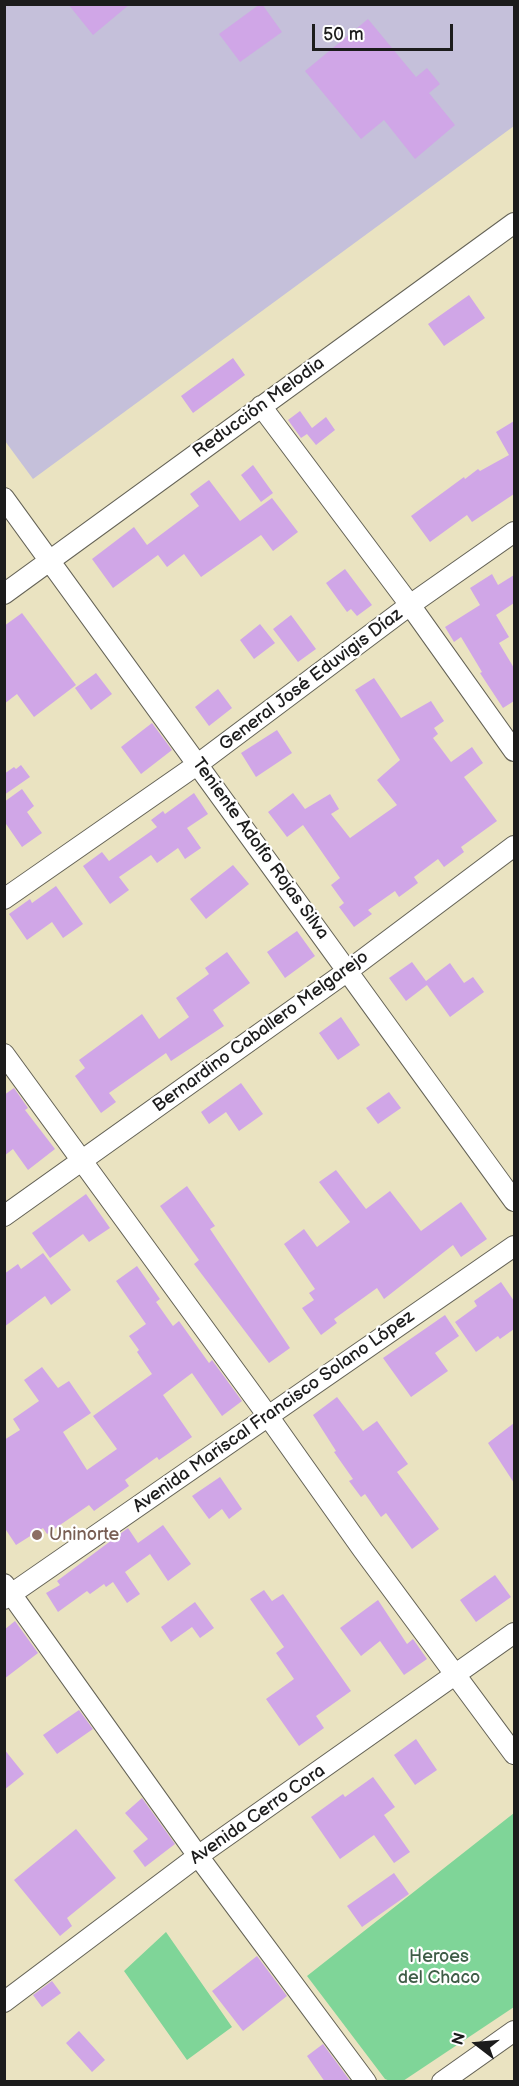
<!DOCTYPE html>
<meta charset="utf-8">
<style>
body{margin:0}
#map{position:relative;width:519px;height:2086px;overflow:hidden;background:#eae3c1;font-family:"Balsamiq Sans",sans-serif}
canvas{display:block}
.frame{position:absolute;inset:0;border:6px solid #1c1c1c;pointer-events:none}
.north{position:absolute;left:447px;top:2014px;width:60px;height:60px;-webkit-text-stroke:4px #fff;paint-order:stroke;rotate:286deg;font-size:16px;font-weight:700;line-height:24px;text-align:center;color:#1c1c1c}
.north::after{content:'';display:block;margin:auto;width:21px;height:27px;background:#1c1c1c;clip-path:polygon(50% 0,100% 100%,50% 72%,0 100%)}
.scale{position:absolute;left:312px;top:24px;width:141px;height:27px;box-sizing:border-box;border:3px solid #1c1c1c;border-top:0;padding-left:8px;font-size:18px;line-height:21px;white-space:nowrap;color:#1c1c1c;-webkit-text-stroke:4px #fff;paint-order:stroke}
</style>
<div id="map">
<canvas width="519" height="2086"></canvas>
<div class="frame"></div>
<div class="north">N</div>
<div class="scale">50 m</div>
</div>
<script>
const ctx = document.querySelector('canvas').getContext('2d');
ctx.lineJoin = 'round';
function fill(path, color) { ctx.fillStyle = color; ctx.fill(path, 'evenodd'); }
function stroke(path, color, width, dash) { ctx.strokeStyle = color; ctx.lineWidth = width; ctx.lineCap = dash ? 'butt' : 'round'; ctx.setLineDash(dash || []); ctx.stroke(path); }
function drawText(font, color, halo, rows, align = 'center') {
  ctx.font = font + ' "Balsamiq Sans",sans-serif'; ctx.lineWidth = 4.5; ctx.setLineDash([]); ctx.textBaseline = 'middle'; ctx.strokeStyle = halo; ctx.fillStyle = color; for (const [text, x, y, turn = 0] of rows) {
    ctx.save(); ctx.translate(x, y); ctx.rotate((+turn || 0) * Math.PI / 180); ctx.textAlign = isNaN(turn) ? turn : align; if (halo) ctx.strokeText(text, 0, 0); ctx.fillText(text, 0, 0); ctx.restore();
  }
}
const industrial = new Path2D(`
 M4 5H514V126L33 479 5 441Z`);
const green = new Path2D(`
 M514 1813V2007L403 2081H390L385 2079 307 1976Z
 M166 1932 232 2027 187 2060 124 1971Z`);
const building = new Path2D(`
 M68 4H130L93 35Z
 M260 4H262L282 32 240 62 219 34Z
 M368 19 416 77 427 68 440 84 429 93 455 125 415 159 384 120 361 139 305 71Z
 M469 295 485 318 444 346 428 324Z
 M233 358 245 375 193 413 181 396Z
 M300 411 312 428 326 417 335 430 316 445 307 434 301 438 288 420Z
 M514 421V494L472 522 467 515 430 542 411 516 464 477 465 479 478 469 480 471 509 455 496 432Z
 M253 465 273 493 261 502 241 475Z
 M209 480 240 521 272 498 298 532 273 551 261 535 201 577 184 554 167 567 158 555 113 588 92 559 134 527 147 545 199 506 190 494Z
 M345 569 372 605 357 616 351 609 347 612 326 583Z
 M492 574 498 585 514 575V603L496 615 509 637 499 643 514 668V701L503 708 480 673 482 672 461 637 454 642 445 627 480 605 470 588Z
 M22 613 76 685 34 717 17 694 4 704V626Z
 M291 615 316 649 298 662 273 629Z
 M260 624 275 643 254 659 240 640Z
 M96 673 112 694 91 710 75 688Z
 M374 678 401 718 431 701 444 721 434 728 438 734 433 738 451 762 472 747 483 763 464 777 497 821 461 847 464 852 444 867 438 859 414 877 418 883 399 897 395 891 368 910 372 914 354 927 339 907 344 903 331 885 340 878 303 825 287 837 268 812 293 793 305 809 330 794 339 809 331 814 350 838 397 805 377 780 400 760 355 690Z
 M218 689 232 708 209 726 195 707Z
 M152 723 172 750 141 774 121 747Z
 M277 730 292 753 256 777 241 753Z
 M21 765 30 777 4 795V774L14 767 16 769Z
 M22 789 34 806 27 812 42 833 22 847 4 821V802Z
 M194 793 208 814 187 828 201 848 185 859 178 848 157 863 151 855 119 877 129 890 110 904 83 866 102 852 109 861 157 827 151 820 163 811 165 814Z
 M233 865 249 884 206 919 190 899Z
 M56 886 83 924 63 938 52 922 27 940 9 914 30 899 32 903Z
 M297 931 315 956 285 978 267 952Z
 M227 952 250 983 213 1010 224 1026 171 1061 166 1053 109 1093 116 1102 101 1113 75 1076 85 1068 79 1060 142 1014 159 1039 189 1017 176 998 209 974 205 968Z
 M412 962 426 981 450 963 464 983 473 977 484 992 450 1017 427 985 406 1001 389 978Z
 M341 1017 360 1045 338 1060 319 1033Z
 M241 1083 263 1114 239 1131 226 1112 209 1124 201 1112Z
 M14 1088 28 1108 25 1110 55 1149 28 1170 13 1149 4 1156V1095Z
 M389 1092 401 1108 378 1124 366 1108Z
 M336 1170 366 1209 390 1191 421 1231 461 1202 487 1239 461 1257 453 1245 384 1299 377 1288 334 1319 337 1323 321 1335 302 1308 314 1300 309 1293 315 1289 284 1244 304 1229 317 1247 350 1222 319 1182Z
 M187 1186 215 1226 210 1229 290 1348 269 1363 194 1264 199 1260 160 1206Z
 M86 1194 110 1228 89 1242 83 1234 50 1258 32 1233Z
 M43 1253 71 1290 51 1305 45 1296 4 1327V1274L18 1264 21 1269Z
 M137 1266 160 1299 156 1302 173 1326 179 1321 209 1363 212 1360 242 1401 222 1416 192 1373 163 1395 192 1437 159 1460 157 1457 125 1480 129 1486 94 1511 89 1505 47 1534 43 1528 16 1545 4 1527V1440L20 1430 13 1419 39 1401 24 1380 42 1367 58 1388 69 1381 91 1413 63 1432 87 1470 117 1449 93 1416 152 1374 137 1352 139 1350 129 1336 146 1324 116 1281Z
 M501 1282 514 1301V1329L500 1339 498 1336 476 1352 455 1322 477 1306 474 1301Z
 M445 1315 459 1336 435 1353 448 1371 411 1397 383 1358Z
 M337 1397 363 1431 377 1421 408 1464 397 1472 439 1529 412 1549 386 1513 381 1517 365 1494 361 1497 349 1481 353 1479 334 1452 336 1451 313 1415Z
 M514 1423V1483L488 1443Z
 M220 1477 242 1509 229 1519 222 1509 209 1519 192 1496Z
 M163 1525 191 1564 168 1581 150 1554 125 1572 140 1594 127 1603 113 1582 106 1587 104 1584 90 1594 87 1591 58 1612 46 1593 60 1585 57 1581 128 1528 138 1543Z
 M495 1575 511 1597 476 1622 460 1600Z
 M264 1590 272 1601 283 1594 351 1691 316 1716 324 1728 299 1746 266 1699 294 1679 276 1653 284 1647 250 1599Z
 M378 1600 407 1644 413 1639 427 1659 404 1675 380 1641 361 1656 340 1628Z
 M195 1602 214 1628 200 1638 192 1627 171 1642 161 1627Z
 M15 1621 38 1653 4 1679V1630Z
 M79 1710 93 1729 57 1754 43 1735Z
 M416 1739 437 1770 415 1785 394 1755Z
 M4 1749 24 1774 4 1790Z
 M373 1777 395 1807 384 1815 410 1852 394 1863 374 1835 340 1859 311 1817 343 1794 345 1797Z
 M142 1798 175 1844 145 1867 133 1851 148 1839 125 1813Z
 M76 1829 116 1878 67 1918 72 1926 60 1936 14 1880Z
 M394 1873 409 1894 362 1927 347 1906Z
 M257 1956 287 1996 243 2031 212 1991Z
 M52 1981 61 1993 42 2007 33 1995Z
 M79 2031 105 2060 92 2072 66 2043Z
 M323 2044 351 2082H325L307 2056Z`);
const minor = new Path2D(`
 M261 406 410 605 514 751
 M4 498 514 1201
 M4 594 514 223
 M4 899 198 764 410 605 514 532
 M4 1054 268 1416 363 1550 514 1754
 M4 1216 349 970 514 846
 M4 1584 198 1856 366 2082
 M4 1599 514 1246
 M4 2002 198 1856 514 1633
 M442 2082 514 2031`);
const markers = [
 [37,1535,6,"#8d6e63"]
];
const streetNames = [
 ["Reducción Melodia",259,408,-36],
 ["General José Eduvigis Díaz",311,680,-37],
 ["Teniente Adolfo Rojas Silva",260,849,54],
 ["Bernardino Caballero Melgarejo",261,1032,-36],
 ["Avenida Mariscal Francisco Solano López",274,1412,-35],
 ["Avenida Cerro Cora",258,1815,-35]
];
const educationNames = [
 ["Uninorte",49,1535]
];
const parkNames = [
 ["Heroes",439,1957],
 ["del Chaco",439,1978]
];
fill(industrial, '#c5c0da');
fill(green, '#7fd598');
fill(building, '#d0a6e7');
stroke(minor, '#646256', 22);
stroke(minor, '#fff', 20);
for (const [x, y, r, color] of markers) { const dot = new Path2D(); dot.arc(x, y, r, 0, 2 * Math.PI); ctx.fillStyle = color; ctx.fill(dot); stroke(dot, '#fff', 2); }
drawText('18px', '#1c1c1c', '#fff', streetNames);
drawText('18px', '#785e54', '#fff', educationNames, 'left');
drawText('18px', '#3f5d47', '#fff', parkNames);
</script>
